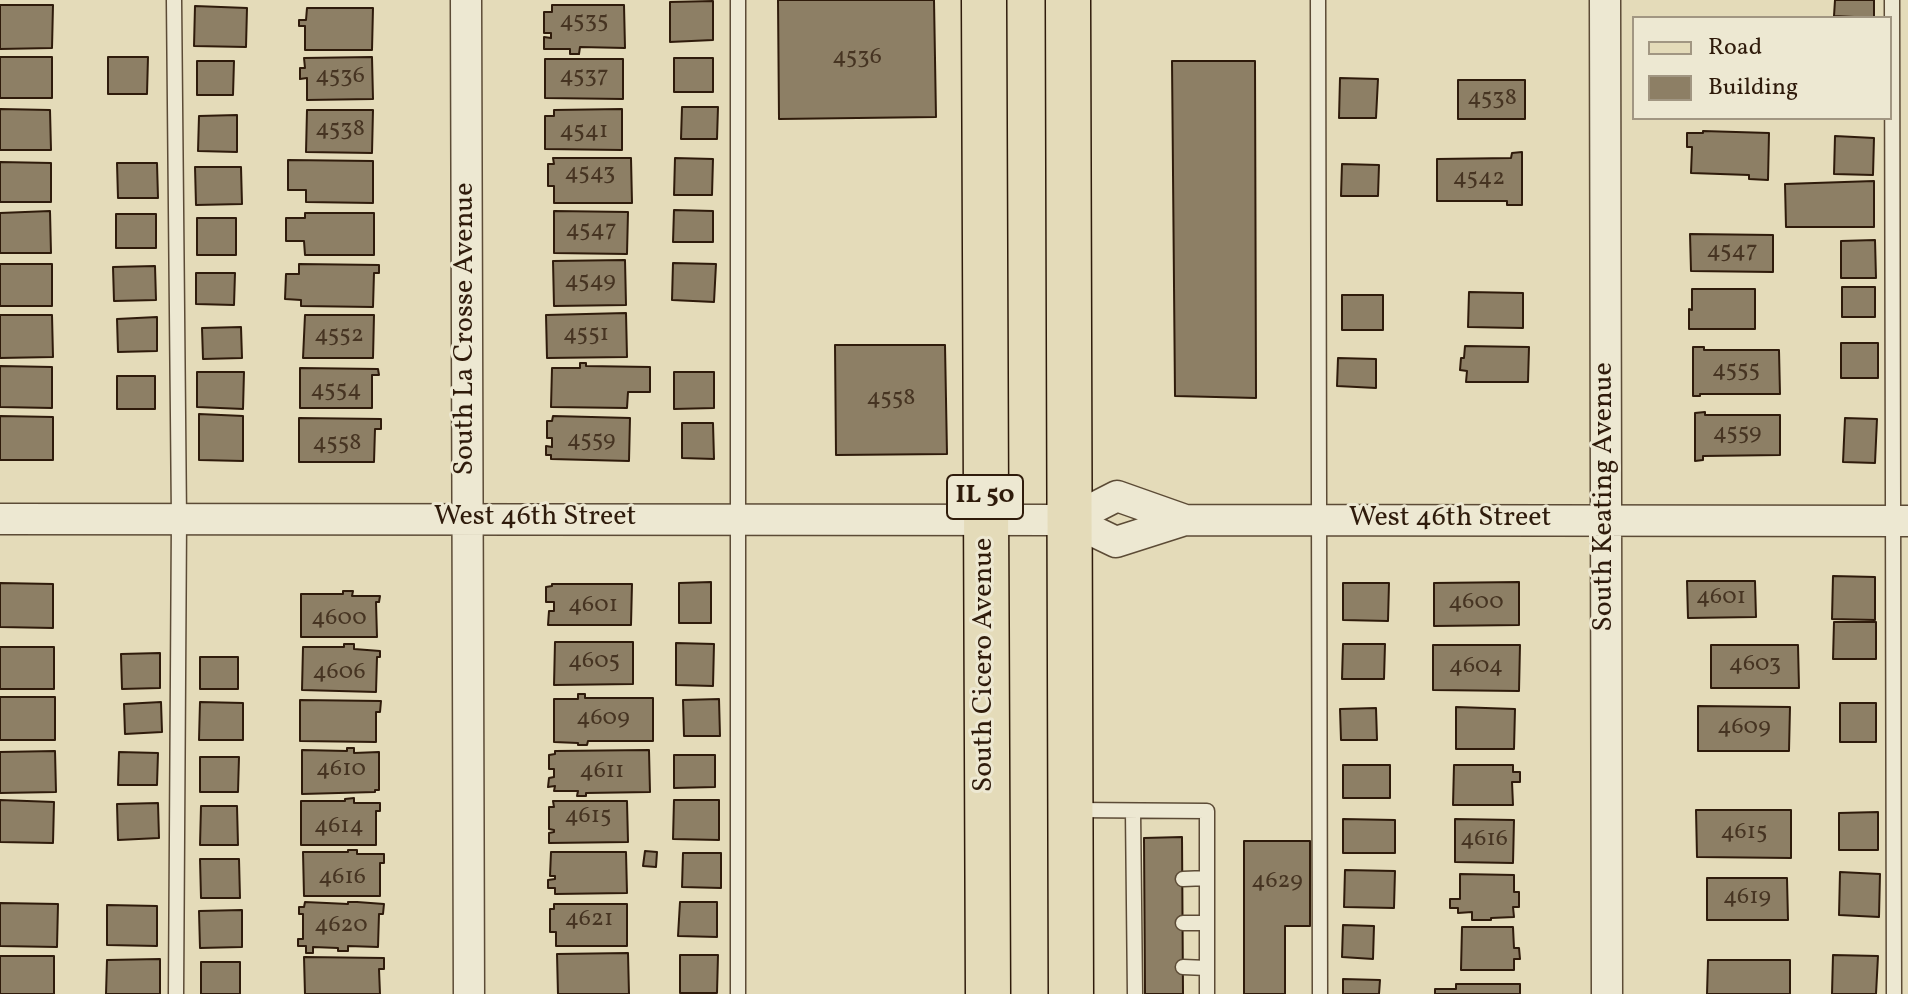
<!DOCTYPE html>
<style>
body{margin:0}
#map{position:relative;width:1908px;height:994px;overflow:hidden;background:#e4dbb9;font-family:Vollkorn,serif}
canvas{display:block}
.legend{position:absolute;left:1632px;top:16px;width:260px;height:104px;box-sizing:border-box;background:#ede8d2;border:2px solid #a19682;margin:0;padding:10px 14px;list-style:none;font-size:24px;color:#2f1b0b}
.legend li{display:flex;align-items:center;gap:16px;height:40px}
.legend b{width:40px;border:2px solid #a19682}
</style>
<div id="map">
<canvas width="1908" height="994"></canvas>
<ul class="legend">
<li><b style="height:10px;background:#e4dbb9"></b>Road</li>
<li><b style="height:22px;background:#8d7f65"></b>Building</li>
</ul>
</div>
<script>
const ctx = document.querySelector('canvas').getContext('2d');
ctx.lineJoin = 'round';
function fill(path, color) { ctx.fillStyle = color; ctx.fill(path, 'evenodd'); }
function stroke(path, color, width, dash) { ctx.strokeStyle = color; ctx.lineWidth = width; ctx.lineCap = dash ? 'butt' : 'round'; ctx.setLineDash(dash || []); ctx.stroke(path); }
function drawText(font, color, halo, rows, align = 'center') {
  ctx.font = font + ' Vollkorn,serif'; ctx.lineWidth = 6; ctx.setLineDash([]); ctx.textBaseline = 'middle'; ctx.strokeStyle = halo; ctx.fillStyle = color; for (const [text, x, y, turn = 0] of rows) {
    ctx.save(); ctx.translate(x, y); ctx.rotate((+turn || 0) * Math.PI / 180); ctx.textAlign = isNaN(turn) ? turn : align; if (halo) ctx.strokeText(text, 0, 0); ctx.fillText(text, 0, 0); ctx.restore();
  }
}
const building = new Path2D(`
 M778 0H934L936 117 779 119Z
 M1835 0H1874V18L1834 16Z
 M713 1V40L670 42V2Z
 M0 5H53L52 48 0 49Z
 M552 5H624L625 48 580 47 579 54H570V49H544V37L551 38V33H544V12H552Z
 M195 6 247 8 246 47 194 46Z
 M307 8H373L372 50H305V26H299V20H306Z
 M0 57H52V98H0Z
 M108 57H148L147 94H108Z
 M372 57 373 99 307 100V78L300 79V68H305L304 58Z
 M674 58H713V92H674Z
 M545 59H623V99L545 98Z
 M197 61H234L233 95H197Z
 M1172 61H1255L1256 398 1175 396Z
 M1340 78 1378 79 1376 118H1339Z
 M1458 80H1525V119H1458Z
 M682 107H718L717 139H681Z
 M0 109 50 110 51 150H0Z
 M622 109V150L545 149V116H554V110Z
 M307 110H373L372 153 306 152Z
 M237 115V152L198 151 199 116Z
 M1703 131 1769 133 1768 180 1749 179V175L1691 173 1692 147H1687V133H1703Z
 M1835 136 1874 138 1873 175 1834 174Z
 M1522 152V205H1507V201H1437V159L1511 158 1512 153Z
 M553 158H631L632 203H554V186H548V164H554Z
 M675 158 713 159 712 195H674Z
 M288 160 373 161V203L306 202V190H288Z
 M0 162 51 163V202H0Z
 M117 163H157L158 198H118Z
 M1342 164 1379 165 1378 196H1341Z
 M195 167H241L242 204 196 205Z
 M1874 181V227H1786L1785 184Z
 M674 210 713 211V242H673Z
 M50 211 51 253H0V213Z
 M554 211 628 212 627 254 554 253Z
 M305 213H374V255H305L304 241H286V218H305Z
 M116 214H156V248H116Z
 M197 218H236V255H197Z
 M1690 234 1773 235V272L1691 271Z
 M1875 240 1876 278H1841V241Z
 M625 260 626 305 554 306 553 261Z
 M673 263 716 264 714 302 672 300Z
 M0 264H52V306H0Z
 M299 264 379 265V273H374L373 307 301 306V300L285 299 286 274H299Z
 M155 266 156 300 114 301 113 267Z
 M196 273H235L234 305 196 304Z
 M1842 287H1875V317H1842Z
 M1692 289H1755V329H1689V309L1692 310Z
 M1469 292 1523 293V328L1468 327Z
 M1342 295H1383V330H1342Z
 M626 313 627 357 547 358 546 315Z
 M0 315H52L53 357 0 358Z
 M305 315H374L373 358H303Z
 M157 317V351L118 352 117 319Z
 M241 327 242 358 203 359 202 328Z
 M1841 343H1878V378H1841Z
 M835 345H945L947 454 836 455Z
 M1465 346 1529 347 1528 382H1466L1467 371 1460 370 1461 358H1464Z
 M1693 347H1704V350H1779L1780 394H1700V396H1693Z
 M1338 358 1376 359V388L1337 386Z
 M580 363H586V366L650 367V392H628L627 408 551 407 552 368H580Z
 M0 366 52 367V408L0 407Z
 M300 368 378 369 379 375H372V408H300Z
 M197 372H244L243 409 197 407Z
 M674 372H714V408L674 409Z
 M117 376H155V409H117Z
 M1705 412V415H1780V455L1703 456V460L1695 461V413Z
 M199 414 243 416V461L199 460Z
 M0 416 53 417V460H0Z
 M553 416 630 418 629 461 551 459V455H546V446L552 447V438H547V421H552Z
 M299 418 381 419V429H375L374 462H299Z
 M1845 418 1877 419 1875 463 1843 462Z
 M682 423H713L714 459 682 458Z
 M1833 576 1875 577V620L1832 619Z
 M1687 581H1755L1756 617 1688 618Z
 M711 582V623H679V583Z
 M1519 582V625L1434 626V583Z
 M0 583 53 584V628L0 627Z
 M1343 583H1389L1388 621 1343 620Z
 M552 584H632L631 625H548L549 611H554V602H546V587L552 586Z
 M343 591H353L352 596H380L379 602H376L377 637H301V594H343Z
 M1834 622H1876V659H1833Z
 M555 642H633V684L554 685Z
 M676 643 714 644 713 686 676 685Z
 M344 644H354V649L380 651V657H377L376 692 302 690 303 647H344Z
 M1343 644H1385L1384 679H1342Z
 M1433 645H1520L1519 691 1433 690Z
 M1711 645H1798L1799 688H1711Z
 M0 647H54V689H0Z
 M160 653V688L122 689 121 654Z
 M200 657H238V689H200Z
 M578 694H585V698H653V741H588L587 745H578V743L554 742V699H578Z
 M0 697H55V740H0Z
 M719 699 720 736H684L683 700Z
 M300 700 381 701 380 712H376V742L300 741Z
 M161 702 162 732 125 734 124 704Z
 M200 702 243 703V740H199Z
 M1840 703H1876V742H1840Z
 M1698 706 1790 707 1789 751H1698Z
 M1456 707 1515 709 1514 749H1456Z
 M1376 708 1377 740H1341L1340 709Z
 M347 748H354V753L379 752V790H375V792L302 794V750L347 751Z
 M649 750 650 792 586 793V796H577L578 791H554L555 786 548 787 549 778 554 777V769H549V755L555 754V751Z
 M55 751 56 792 0 793V752Z
 M119 752 158 753 157 785H118Z
 M674 755H715V787L674 788Z
 M200 757H239L238 792H200Z
 M1343 765H1390V798H1343Z
 M1454 765H1513V772H1520V782H1512L1513 805H1453Z
 M354 798V803H380V811H376V845H301V801H345V799Z
 M0 800 54 802 53 843 0 842Z
 M674 800H719V840L673 839Z
 M553 801H627L628 842 549 843V833L554 832V830L549 829V807H554Z
 M158 803 159 838 118 840 117 804Z
 M201 806H237L238 845H200Z
 M1696 810H1791V858L1697 857Z
 M1878 812V850H1839V813Z
 M1343 819 1395 820V853H1343Z
 M1455 819 1514 820 1513 863 1455 862Z
 M1182 837 1183 994H1145L1144 838Z
 M1244 841H1310V926H1285V994H1244Z
 M348 850H357V854H384V863H380V896H304L303 852H348Z
 M645 851 657 852 656 867 643 866Z
 M551 852H626L627 893 555 894V888H548V880L555 879V876H550Z
 M683 853H721V888L682 887Z
 M200 859H239L240 898H201Z
 M1345 870 1395 871 1394 908 1344 907Z
 M1840 872 1880 874 1879 917 1839 915Z
 M1460 874 1514 875V892H1519V907H1513L1514 917 1491 918V920H1472V912L1458 913V908H1450V899H1460Z
 M1707 878H1787L1788 920H1707Z
 M305 902 348 904V902H357L384 904 383 914H379L378 947 348 946V951H338V948L313 947V953H306V946H298V939H303V914H299V907H304Z
 M680 902H717V937L678 936Z
 M0 903 58 904 57 947 0 946Z
 M554 904H627V946H556V932H550V909H554Z
 M107 905 157 906V946L107 945Z
 M242 910V947L200 948 199 911Z
 M1343 925 1374 926 1373 959 1342 957Z
 M1462 927H1513L1514 948H1519L1520 959H1514V970H1461Z
 M628 953 629 994H558L557 954Z
 M680 955H718L717 993H680Z
 M1833 955 1878 956 1876 994H1832Z
 M0 956H54V994H0Z
 M304 957 384 958V969H379L380 994H305Z
 M160 959V994H106L107 960Z
 M1708 960H1790V994H1707Z
 M201 962H240V994H201Z
 M1343 979 1380 980 1379 994H1343Z
 M1456 984H1520V994H1435V989H1456Z`);
const service = new Path2D(`
 M174 0 179 519 176 994
 M738 0V994
 M1318 0 1320 994
 M1892 0 1894 994
 M1075 810 1207 811V994
 M1133 811 1135 994
 M1183 879 1207 878
 M1183 923H1207
 M1183 967 1207 968`);
const minor = new Path2D(`
 M466 0 469 994
 M1605 0 1607 994
 M0 519 1070 520 1116 542 1185 520 1908 521
 M1070 520 1117 496 1185 520`);
const primary = new Path2D(`
 M984 0 988 994
 M1068 0 1071 994`);
const numberNames = [
 ["4535",584,23],
 ["4536",857,59],
 ["4536",340,78],
 ["4537",584,78],
 ["4538",1492,100],
 ["4538",340,131],
 ["4541",584,133],
 ["4543",590,175],
 ["4542",1479,180],
 ["4547",591,232],
 ["4547",1732,253],
 ["4549",590,283],
 ["4551",586,336],
 ["4552",339,337],
 ["4555",1736,372],
 ["4554",336,392],
 ["4558",891,400],
 ["4559",1737,435],
 ["4559",591,442],
 ["4558",337,445],
 ["4601",1721,599],
 ["4600",1476,604],
 ["4601",593,607],
 ["4600",339,620],
 ["4605",594,663],
 ["4603",1755,666],
 ["4604",1476,668],
 ["4606",339,674],
 ["4609",603,720],
 ["4609",1744,729],
 ["4610",341,771],
 ["4611",602,773],
 ["4615",588,818],
 ["4614",339,828],
 ["4615",1744,834],
 ["4616",1484,841],
 ["4616",342,879],
 ["4629",1277,883],
 ["4619",1747,899],
 ["4621",589,921],
 ["4620",341,927]
];
const shields = [
 [985,497,76]
];
const shieldNames = [
 ["IL 50",985,497]
];
const streetNames = [
 ["South La Crosse Avenue",467,329,-90],
 ["South Keating Avenue",1606,497,-90],
 ["West 46th Street",535,519],
 ["West 46th Street",1450,520],
 ["South Cicero Avenue",986,665,-90]
];
fill(building, '#8d7f65');
stroke(building, '#2f1b0b', 2);
stroke(service, '#5c4b36', 17);
stroke(minor, '#5c4b36', 33);
stroke(primary, '#2f1b0b', 47);
stroke(service, '#ede8d2', 14);
stroke(minor, '#ede8d2', 30);
stroke(primary, '#e4dbb9', 44);
drawText('24px', '#463422', null, numberNames);
for (const [x, y, w] of shields) { const box = new Path2D(); box.roundRect(x - w / 2, y - 22, w, 44, 6); ctx.fillStyle = '#ede8d2'; ctx.fill(box); stroke(box, '#2f1b0b', 2); }
drawText('bold 26px', '#2f1b0b', null, shieldNames);
drawText('28px', '#2f1b0b', '#ede8d2', streetNames);
</script>
